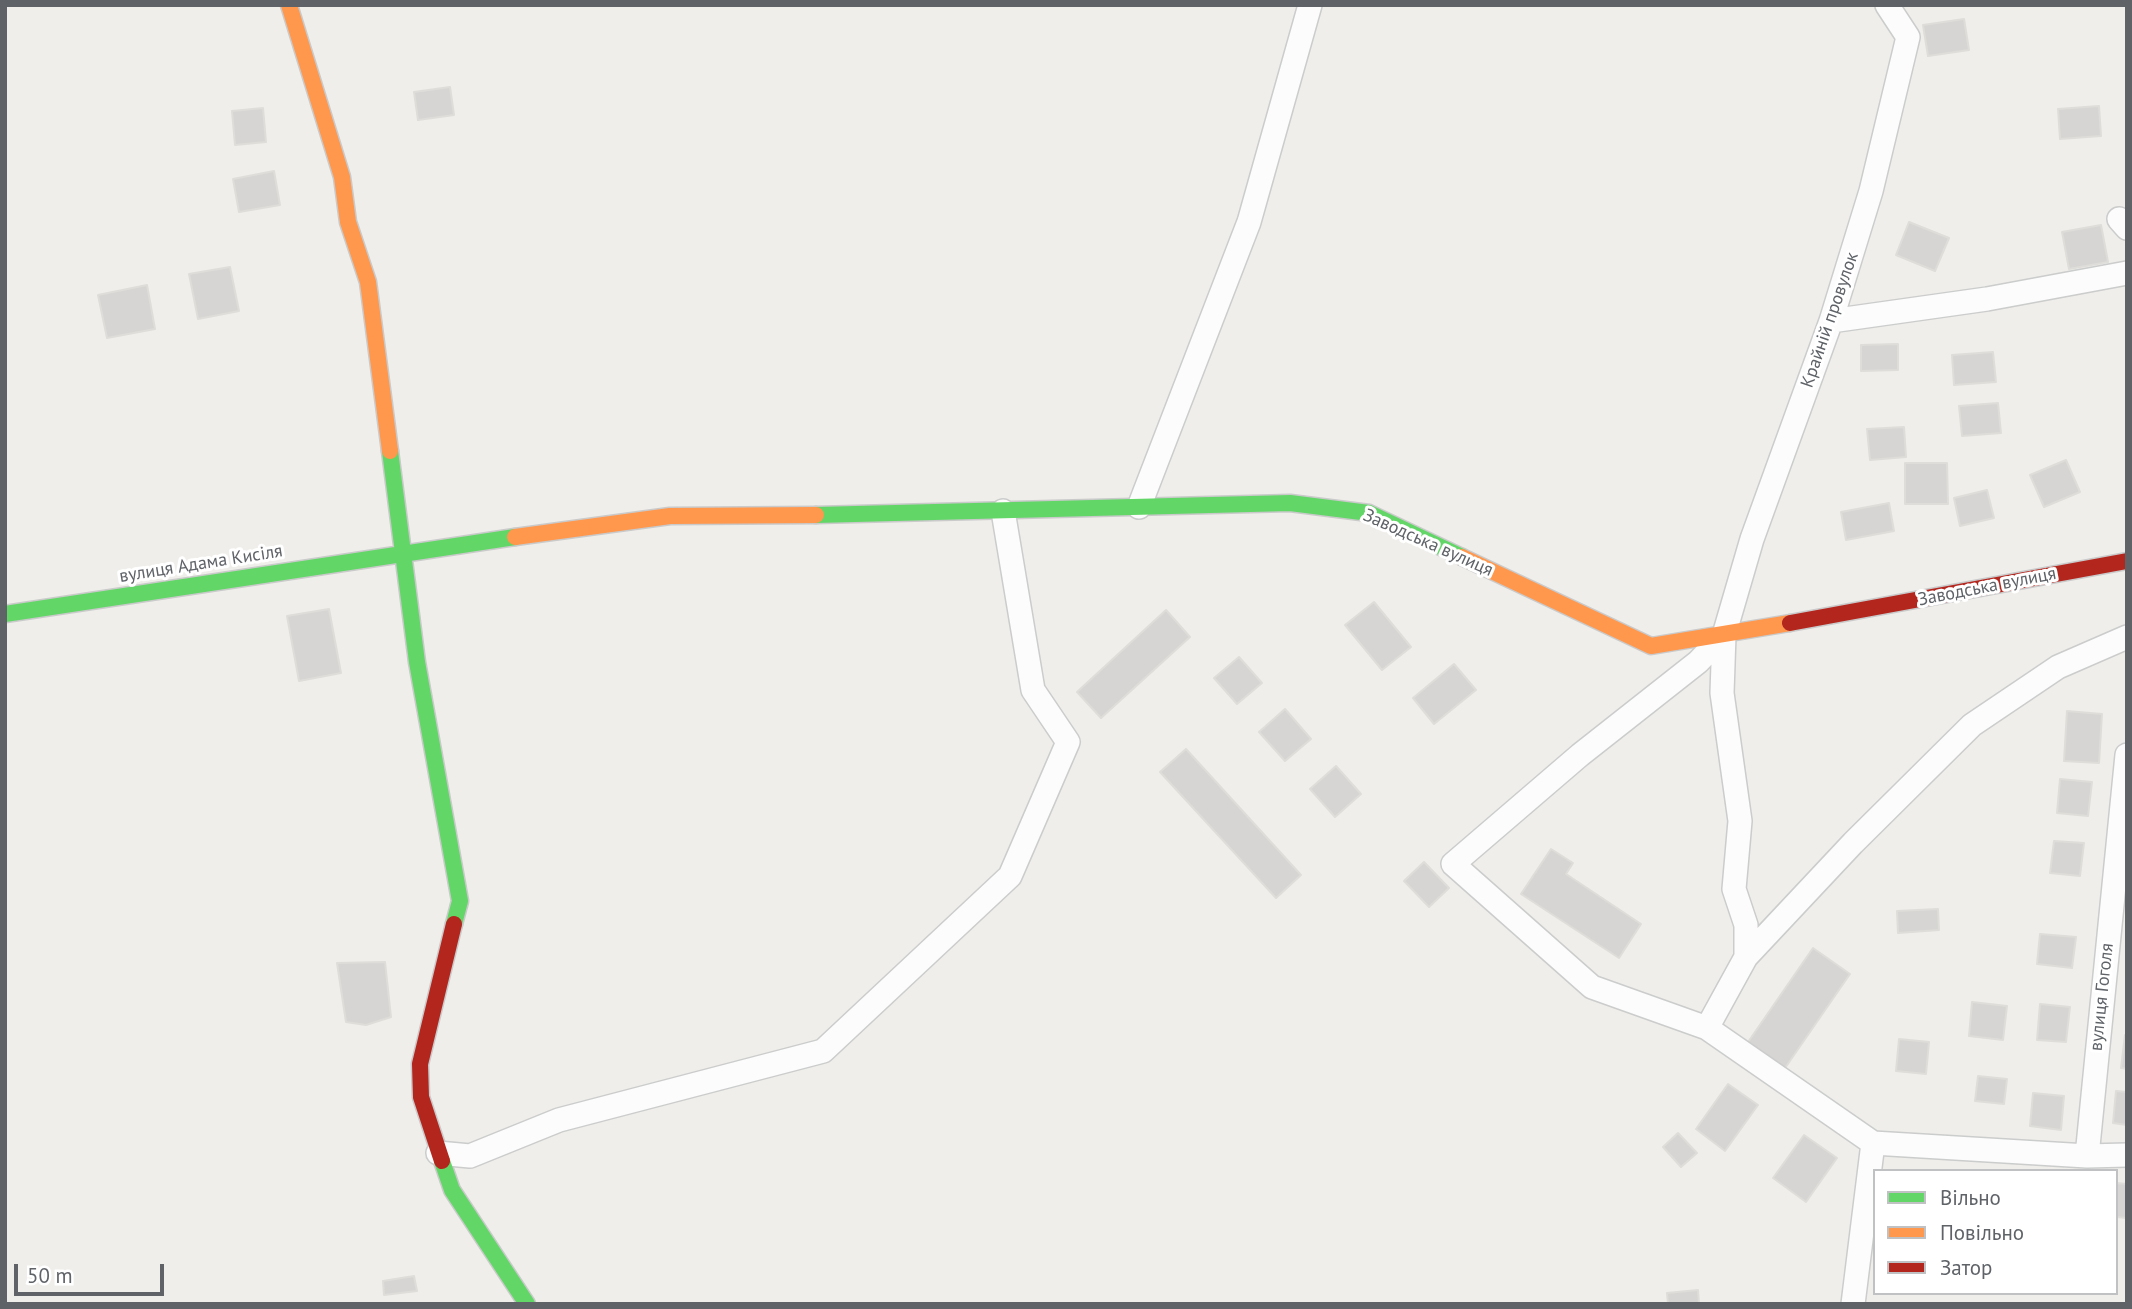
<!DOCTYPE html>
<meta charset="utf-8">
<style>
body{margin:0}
#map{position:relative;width:2132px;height:1309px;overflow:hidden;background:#efeeea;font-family:"PT Sans",sans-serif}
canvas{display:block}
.frame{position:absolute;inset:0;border:7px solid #5f6368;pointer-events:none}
.legend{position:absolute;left:1873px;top:1169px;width:245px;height:126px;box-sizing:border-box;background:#fff;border:2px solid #bfc1c3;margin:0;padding:9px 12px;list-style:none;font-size:21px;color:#5f6368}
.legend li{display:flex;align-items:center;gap:14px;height:35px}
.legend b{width:35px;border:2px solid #bfc1c3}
.scale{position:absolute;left:14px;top:1264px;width:150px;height:32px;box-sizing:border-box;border:4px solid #5f6368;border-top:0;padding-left:9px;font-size:21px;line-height:24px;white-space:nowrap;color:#5f6368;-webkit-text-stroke:5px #fff;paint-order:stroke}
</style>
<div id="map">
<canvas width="2132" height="1309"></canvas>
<div class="frame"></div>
<ul class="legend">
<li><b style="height:9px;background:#63d668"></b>Вільно</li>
<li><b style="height:9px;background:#ff974d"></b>Повільно</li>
<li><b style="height:9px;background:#b3261e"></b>Затор</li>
</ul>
<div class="scale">50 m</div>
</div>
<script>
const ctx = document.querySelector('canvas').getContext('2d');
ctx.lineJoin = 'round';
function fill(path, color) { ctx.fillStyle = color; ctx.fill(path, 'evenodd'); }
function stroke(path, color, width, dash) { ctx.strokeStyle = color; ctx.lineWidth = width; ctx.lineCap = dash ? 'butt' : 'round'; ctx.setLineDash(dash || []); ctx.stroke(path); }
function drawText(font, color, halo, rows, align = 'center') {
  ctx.font = font + ' "PT Sans",sans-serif'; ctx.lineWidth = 6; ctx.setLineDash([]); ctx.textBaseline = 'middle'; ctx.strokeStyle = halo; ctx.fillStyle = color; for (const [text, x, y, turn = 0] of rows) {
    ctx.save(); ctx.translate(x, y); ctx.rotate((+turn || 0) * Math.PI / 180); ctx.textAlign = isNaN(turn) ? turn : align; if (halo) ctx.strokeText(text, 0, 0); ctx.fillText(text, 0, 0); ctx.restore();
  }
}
const building = new Path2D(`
 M1964 19 1969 50 1928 56 1923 25Z
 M450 87 454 115 418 120 414 92Z
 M2099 106 2101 136 2060 139 2058 109Z
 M263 108 266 142 235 145 232 111Z
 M274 171 280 205 239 212 233 179Z
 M1909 222 1949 238 1935 271 1896 255Z
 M2101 225 2108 262 2069 269 2062 232Z
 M230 267 239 311 198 319 189 274Z
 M147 285 155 329 107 338 98 295Z
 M1898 344V370L1861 371V345Z
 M1993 352 1996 382 1954 385 1952 355Z
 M1998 403 2001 433 1962 436 1959 406Z
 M1904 427 1906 457 1870 460 1867 429Z
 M2066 460 2080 492 2044 507 2030 475Z
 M1905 463H1947L1948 504H1905Z
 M1987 490 1994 518 1960 526 1954 498Z
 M1889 503 1894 531 1846 540 1841 512Z
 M1374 602 1411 647 1382 670 1345 625Z
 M329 609 341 673 299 681 287 616Z
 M1166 610 1190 637 1101 718 1077 692Z
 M1239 657 1262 683 1237 704 1214 678Z
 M1454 664 1476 690 1434 724 1413 698Z
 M1285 709 1311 739 1285 761 1259 732Z
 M2067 711 2102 714 2099 763 2064 761Z
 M1186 749 1301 875 1276 898 1160 772Z
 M1336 766 1361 794 1335 817 1310 789Z
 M2060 779 2092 782 2088 816 2057 813Z
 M2054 841 2084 843 2080 876 2050 873Z
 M1551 849 1573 863 1566 874 1641 924 1619 958 1521 894Z
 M1424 862 1449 888 1429 907 1404 881Z
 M1938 909 1939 930 1898 933 1897 911Z
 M2040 934 2076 937 2072 968 2037 964Z
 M1813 948 1850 974 1783 1071 1746 1045Z
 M385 962 391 1017 366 1025 346 1022 337 963Z
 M1972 1002 2007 1006 2003 1040 1969 1036Z
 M2040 1004 2070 1007 2066 1042 2037 1040Z
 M2125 1035 2127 1036V1069L2121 1068Z
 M1899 1039 1929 1042 1926 1074 1896 1071Z
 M1978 1076 2007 1079 2004 1104 1975 1101Z
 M1728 1084 1758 1105 1725 1151 1696 1129Z
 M2116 1091 2127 1092V1125L2113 1123Z
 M2033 1093 2064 1096 2061 1130 2030 1126Z
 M1678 1133 1697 1153 1681 1167 1663 1147Z
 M1804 1135 1837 1158 1806 1202 1773 1178Z
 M2116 1183 2127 1184V1218L2116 1217Z
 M414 1276 417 1291 384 1295 383 1281Z
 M1698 1290 1699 1304H1668L1667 1293Z`);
const street = new Path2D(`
 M2119 219 2127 228
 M1831 321 1987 299 2127 273
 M1139 507 1249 222 1310 5
 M1724 635 1698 662 1580 755 1453 864 1592 987 1707 1028 1873 1143
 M1746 957V925L1734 889 1740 821 1722 693 1724 635 1752 539 1831 321 1871 191 1908 37 1887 5
 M1707 1028 1746 957 1853 843 1972 725 2058 667 2127 637
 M1873 1143 2087 1156 2127 1155
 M438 1153 470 1156 559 1120 823 1051 1010 876 1068 742 1033 690 1003 511
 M2087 1156 2127 755
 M1853 1304 1873 1143`);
const fast = new Path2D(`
 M390 451 417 662 460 901 454 924
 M816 515 1290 503 1369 513 1462 557
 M5 614 515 537
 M442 1161 452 1190 527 1304`);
const slow = new Path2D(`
 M289 5 342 177 348 222 368 282 390 451
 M515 537 670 516 816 515
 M1462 557 1651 646 1790 623`);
const jam = new Path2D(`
 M1790 623 2127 561
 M442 1161 421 1097 420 1064 454 924`);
const streetNames = [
 ["Крайній провулок",1830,320,-71],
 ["Заводська вулиця",1428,543,24],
 ["вулиця Адама Кисіля",201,564,-9],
 ["Заводська вулиця",1987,587,-11],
 ["вулиця Гоголя",2102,997,-84]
];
fill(building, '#d6d5d3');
stroke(building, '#deddd9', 2);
stroke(street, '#cbcccc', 26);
stroke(fast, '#cacacb', 19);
stroke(slow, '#cacacb', 19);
stroke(jam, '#cacacb', 19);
stroke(street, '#fdfcfc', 23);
stroke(fast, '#63d668', 16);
stroke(slow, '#ff974d', 16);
stroke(jam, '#b3261e', 16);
drawText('18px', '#5f6368', '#fff', streetNames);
</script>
